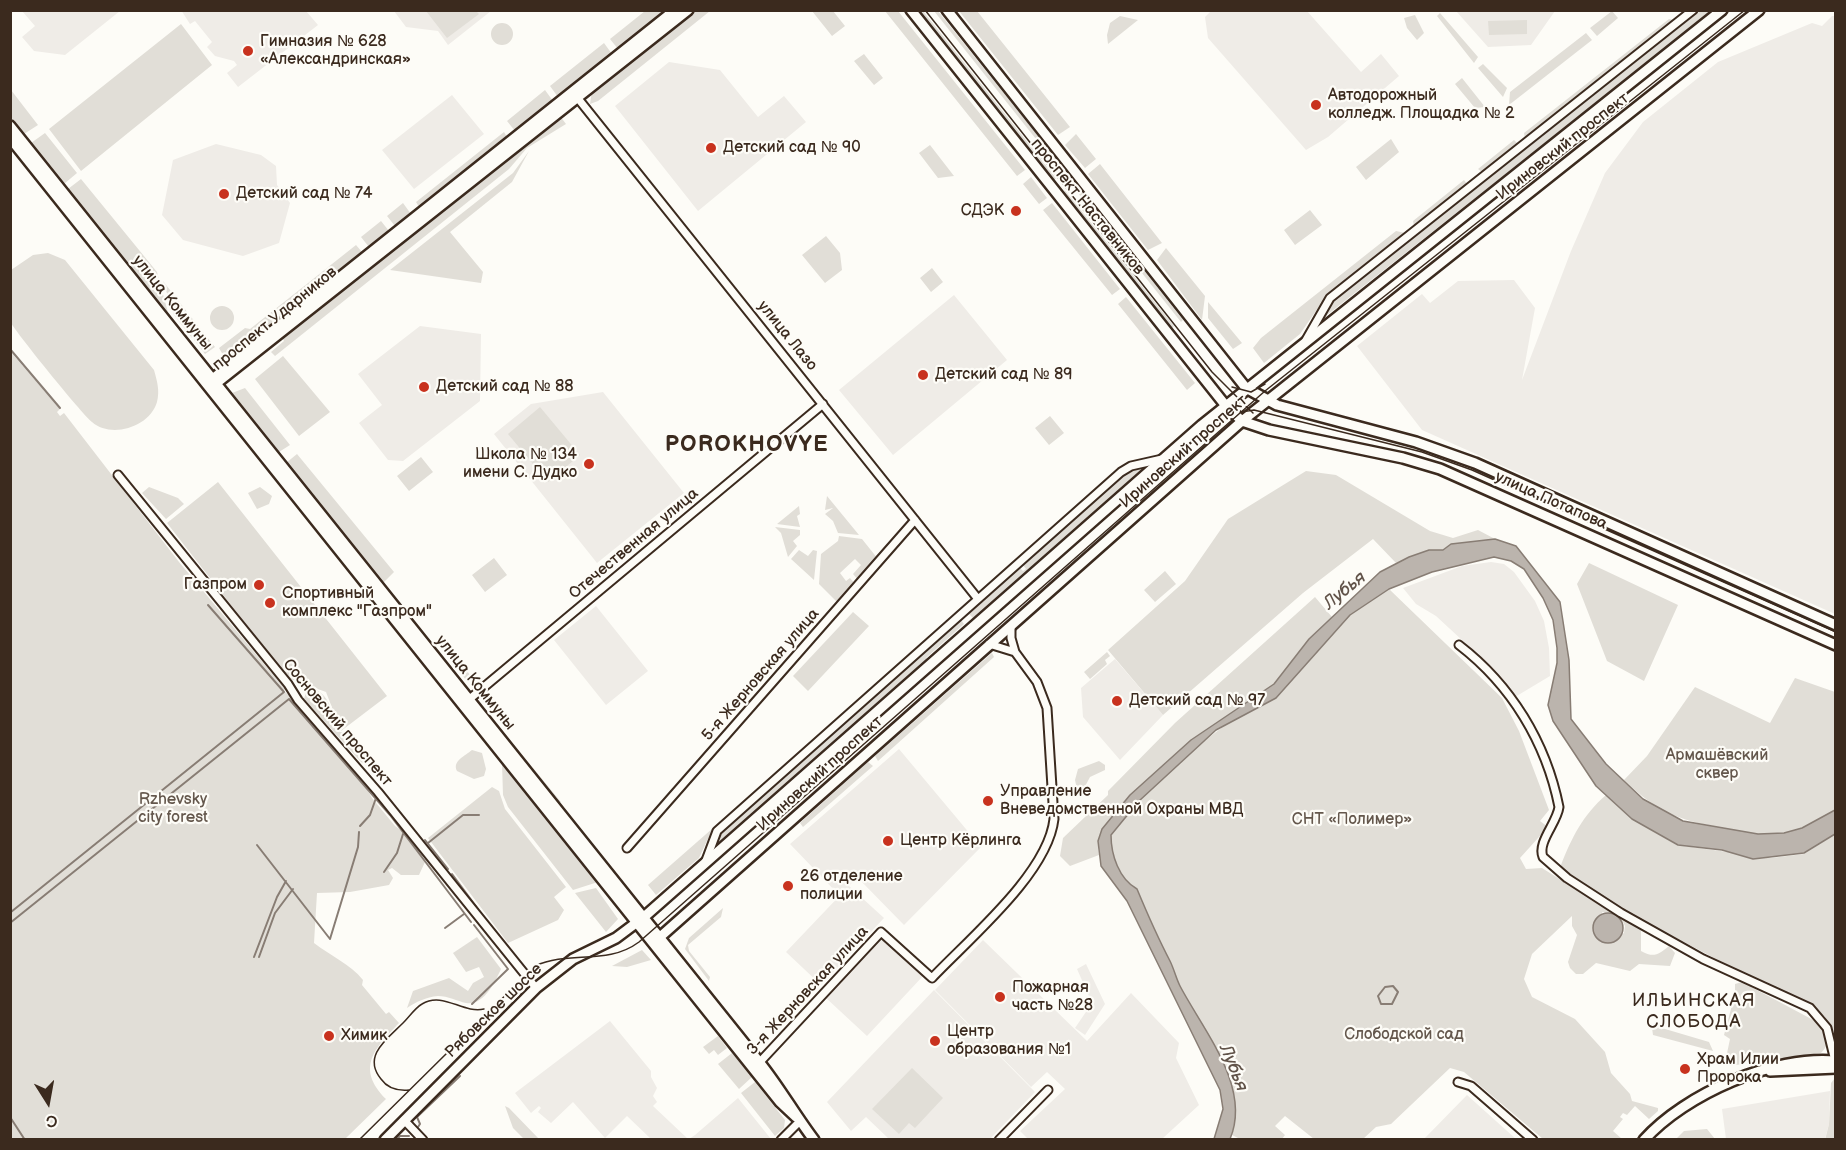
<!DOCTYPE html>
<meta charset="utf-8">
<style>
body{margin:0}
#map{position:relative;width:1846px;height:1150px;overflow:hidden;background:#fdfcf7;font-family:"Balsamiq Sans",sans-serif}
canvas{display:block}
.frame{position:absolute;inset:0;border:12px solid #3b2a1e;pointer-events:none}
.north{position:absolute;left:18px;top:1072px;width:60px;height:60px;-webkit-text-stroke:4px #fdfcf7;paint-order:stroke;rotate:169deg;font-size:16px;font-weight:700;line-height:24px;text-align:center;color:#3b2a1e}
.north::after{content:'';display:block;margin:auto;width:21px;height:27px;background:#3b2a1e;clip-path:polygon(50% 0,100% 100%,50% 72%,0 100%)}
</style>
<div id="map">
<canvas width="1846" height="1150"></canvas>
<div class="frame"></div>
<div class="north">С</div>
</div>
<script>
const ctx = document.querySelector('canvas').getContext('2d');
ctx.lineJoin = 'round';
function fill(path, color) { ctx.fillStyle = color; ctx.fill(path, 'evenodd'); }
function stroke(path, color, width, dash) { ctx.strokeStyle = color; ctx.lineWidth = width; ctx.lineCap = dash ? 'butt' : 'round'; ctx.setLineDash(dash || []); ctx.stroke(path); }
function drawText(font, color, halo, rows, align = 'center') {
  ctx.font = font + ' "Balsamiq Sans",sans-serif'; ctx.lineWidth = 4.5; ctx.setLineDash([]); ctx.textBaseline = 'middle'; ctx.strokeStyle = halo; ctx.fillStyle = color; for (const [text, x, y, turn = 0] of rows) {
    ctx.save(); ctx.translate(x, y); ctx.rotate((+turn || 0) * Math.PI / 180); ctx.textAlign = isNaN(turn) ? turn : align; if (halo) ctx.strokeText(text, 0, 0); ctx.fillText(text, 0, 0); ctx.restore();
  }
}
const built = new Path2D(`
 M181 10 306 11 318 25 238 87 227 73 237 65 234 61 215 56 207 47 212 42 195 21 190 24Z
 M22 11H120L65 55 34 51 22 37 35 26Z
 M394 11H491L448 45 438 31 406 27Z
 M1211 11H1307L1361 72 1381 54 1399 76 1328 137 1306 150 1208 38 1205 17Z
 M1456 11H1555L1531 45 1488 47Z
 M1832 16H1835V614L1422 430 1357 346 1422 294 1430 303 1458 281 1514 280 1535 308 1522 380 1571 251 1605 173 1643 122 1718 62 1812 23 1822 26Z
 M669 62 720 70 758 117 784 96 806 122 698 211 615 106Z
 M452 95 484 134 414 189 382 150Z
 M216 144 261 155 276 166 277 185 290 203 279 243 243 256 183 240 162 215 173 160Z
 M954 295 1007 360 893 455 839 390Z
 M420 326 481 334 480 401 403 461 388 460 359 423 382 405 358 374Z
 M603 392 684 493 597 563 494 434 531 404Z
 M1491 562 1504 564 1514 572 1535 601 1544 621 1549 648 1550 676 1515 697 1490 666 1436 616 1416 604 1403 588 1462 566Z
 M596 606 648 671 606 705 554 640Z
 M1115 659 1163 715 1120 760 1083 717 1081 688Z
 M899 749 981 847 904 925 857 877 849 886 884 918 821 985 786 952 846 889 839 895 790 844Z
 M881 938 923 976 867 1036 826 998Z
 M983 940 1087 1041 1131 993 1179 1043 1176 1058 1199 1105 1162 1139H1028L1020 1131 1065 1089 1047 1072 1031 1087 935 990Z
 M1086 964 1105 1004 1085 1035 1075 1028 1092 1003 1077 969Z
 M934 990 1035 1092 989 1140 889 1139 866 1117 851 1131 827 1102Z
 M610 1021 651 1071V1077L657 1088 653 1096 657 1102 653 1106 688 1139H651L627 1116 605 1138 573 1102 551 1123 538 1112 541 1108 539 1106 531 1113 515 1093Z
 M1830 1091 1829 1124 1825 1139H1726L1722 1109Z
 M1467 1095 1516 1139H1424Z
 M738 1098 771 1139H689L695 1135Z`);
const green = new Path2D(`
 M426 11H476L479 14 447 38Z
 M645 11H667L618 49 610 39Z
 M694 11H710L598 101 590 104 592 91Z
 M812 11H833L845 26 832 36Z
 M885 11H898L1025 170 1017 176Z
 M919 11H923L1056 178 1054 181Z
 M934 11H938L1066 171 1063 173Z
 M959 11H977L1070 127 1058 135Z
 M1612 11 1618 18 1597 36 1590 28Z
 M1700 11H1712L1322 319 1332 302Z
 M1440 13 1478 57 1474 63 1437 16Z
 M1415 15 1424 33 1417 40 1407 28 1404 18Z
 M1120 16 1138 20 1108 44 1107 35 1110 23Z
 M1669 19 1674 20 1525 139 1524 133Z
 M1527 20V34L1489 35 1488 21Z
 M491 34a11 11 0 1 1 22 0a11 11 0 1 1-22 0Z
 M181 24 212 65 81 171 49 129Z
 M1586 33 1592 40 1509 105 1510 92Z
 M604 43 612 54 558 97 550 86Z
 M864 54 883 78 874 85 854 61Z
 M1483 64 1507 88 1503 97 1478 68Z
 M1462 78 1485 107 1475 108 1455 84Z
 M11 90 38 125 24 134 11 117Z
 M545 90 553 101 515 131 507 121Z
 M560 116 566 124 527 148 509 169 275 356 271 352 284 341 282 337Z
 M504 132 507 137 419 207 416 202Z
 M45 133 77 173 64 184 31 143Z
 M1076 134 1096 159 1085 168 1065 145Z
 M1391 139 1399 152 1366 180 1356 167Z
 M1514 140 1518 144 1482 172 1478 169Z
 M930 145 954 176 938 178 919 153Z
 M529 151 512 182 450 232 483 272 481 283 390 270 513 173Z
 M1100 164 1162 243 1148 250 1088 174Z
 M1031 177 1047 198 1039 204 1023 184Z
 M1066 178 1073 185 1075 183 1183 320 1181 322Z
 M81 179 157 272 169 316 68 189Z
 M1464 180 1467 184 1414 226 1413 221Z
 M1059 183 1174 326 1171 329 1063 193 1065 191Z
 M403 203 411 214 395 226 387 216Z
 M1052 203 1120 289 1112 295 1043 210Z
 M1310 210 1322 225 1295 245 1284 230Z
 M381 221 389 231 369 247 361 237Z
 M1396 231 1405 233 1327 295 1300 334 1264 363 1253 348 1261 338Z
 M826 236 840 253 842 270 825 283 802 255Z
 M356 245 362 252 226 360 219 348 245 328 250 329Z
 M1166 248 1205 296 1202 320 1157 260Z
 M48 253 65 260 154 370C157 381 160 390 157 402 150 427 111 439 92 422 83 415 12 328 10 321 7 306 10 286 11 270L33 255Z
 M932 268 943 282 931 292 920 278Z
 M163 281 202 331 192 338 174 315Z
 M1126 297 1195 383 1187 390 1118 304Z
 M1208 302 1242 343 1233 349 1208 318Z
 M210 318a12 12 0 1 1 24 0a12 12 0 1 1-24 0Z
 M203 332 215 347 205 354 194 340Z
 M10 351 60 409 57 412 60 416 64 413 179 562 285 689 284 691 302 706 359 775 372 798 395 826 411 837 425 862 419 875H401L392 868 388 870 393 878 389 885 350 892 317 893 314 943C331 956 350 964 363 980L362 985 386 1014 389 1012 399 1023C375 1048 355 1068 386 1099L345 1139H11Z
 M283 356 330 412 299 436 255 379Z
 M245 388 290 445 279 452 232 393Z
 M540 407 580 455 548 482 508 434Z
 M1050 416 1064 433 1049 445 1035 428Z
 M297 454 394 572 383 583 286 463Z
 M421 457 433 472 409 491 397 476Z
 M1142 467 1143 470 974 619 969 614 1020 568 1023 571 1026 569 1023 565 1123 476Z
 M1306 471 1336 475 1430 531 1453 538 1478 530 1495 539 1451 544 1443 550H1428L1396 563 1373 539 1303 593 1163 715 1108 650 1185 581 1228 519Z
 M218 482 387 696 341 731 326 692 288 678 167 523Z
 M149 487 178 498 184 504 166 519 142 493Z
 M260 487 272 496 269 504 257 509 248 493Z
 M827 496 859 535 838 533 833 521 825 514 833 508 825 510Z
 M799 506 800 514 797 516 800 527 777 524Z
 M775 527 800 530V535L793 541 797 546 788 557 781 533Z
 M839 536 862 539 878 559 859 581 853 574 861 565 855 559 840 573 846 581 850 578 856 585 839 604 819 584 821 554 838 541Z
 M799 550 808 556 813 550 817 551 814 580 791 559Z
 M494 558 507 575 485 592 472 575Z
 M1589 563 1678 605 1644 681 1607 661 1577 584Z
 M1165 571 1176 584 1155 602 1144 590Z
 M1389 589 1502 698 1519 731 1549 810 1540 821 1548 827 1520 858 1526 869 1542 868 1610 911V913L1602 912 1609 943 1624 933 1625 926 1621 918 1641 930V951C1654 958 1658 955 1669 946L1675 953 1670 966 1639 964 1630 971 1596 963 1583 974H1576L1570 968 1568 962 1577 935 1572 926V916L1532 954 1524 979 1532 997 1575 1019 1605 1052 1611 1073 1630 1094 1632 1101 1658 1108V1111L1649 1119 1635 1106 1627 1115 1623 1113 1620 1117 1623 1119 1613 1131 1622 1139H1543L1464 1072 1450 1068 1391 1124 1376 1127 1363 1139H1314L1285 1116 1275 1126 1285 1135 1282 1139H1240L1232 1135C1245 1080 1205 1033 1180 986 1176 978 1174 969 1170 961 1158 938 1147 913 1137 889 1119 879 1112 855 1110 835L1139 801 1181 759 1233 719 1276 698 1350 615Z
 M1315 597 1332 617 1309 639 1274 684 1191 740 1130 795 1098 841 1099 855 1070 866 1060 856 1063 838 1108 795V791L1175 723Z
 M853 612 869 626 808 691 793 676Z
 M961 620 964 624 926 658 928 660 720 845H716L721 832Z
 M441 639 471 676 466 680 437 642Z
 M1107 652 1110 656 1105 660 1107 664 1090 679 1084 672Z
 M992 653 994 657 878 761 875 756Z
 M1795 678 1835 692V810C1820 821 1804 829 1785 833 1767 837 1748 833 1730 829 1682 821 1660 815 1624 780L1647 756 1695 687 1770 723Z
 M315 689C331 697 333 716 340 732 356 733 366 750 372 763L368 767 361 762 304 699 306 692Z
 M501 729 561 802 558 804 498 731Z
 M472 750 482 753 486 769 484 776 474 779 457 771C452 761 465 756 472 750Z
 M1099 761 1105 765V770L1090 777 1081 794H1078L1075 780 1078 769Z
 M868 762 873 766 803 827 800 823Z
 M502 763 598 882 573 890 508 807 503 795Z
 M492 787 499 791 505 809 566 887 554 897 564 910 558 920 508 943 428 838Z
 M1606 795 1632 819 1677 845 1771 858 1804 854 1835 834V1042L1825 1017 1810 1004 1739 971 1636 917 1566 874 1561 865C1572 837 1583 815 1606 795Z
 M713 828 699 858 656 895 648 885Z
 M596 888 618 919 606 932 575 893Z
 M723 908 721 917 688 945 689 951 710 977 709 981 685 949 689 938Z
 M477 937 501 969C495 982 484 1006 466 1003 457 1001 448 996 438 996 426 997 416 1002 407 1008L413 991 449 978 468 991 473 983 484 977 479 967 466 972 453 953Z
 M642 950 651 960 627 967 612 966Z
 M1742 982 1817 1022C1827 1031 1832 1043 1821 1053L1729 1066 1726 1058 1730 1039 1724 1035 1735 994V984Z
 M1655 1026 1709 1042 1713 1051 1653 1035 1652 1028Z
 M718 1036 727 1048 718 1055 714 1050 709 1054 703 1047Z
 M732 1053 752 1077 739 1089 718 1064Z
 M912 1068 943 1098 915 1128 909 1123 899 1134 872 1109Z
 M1835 1078V1134L1834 1139 1825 1140 1829 1124 1831 1083Z
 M755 1082 785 1120 784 1128 775 1136 741 1093Z
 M505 1106 509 1108 539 1139H524L513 1128Z
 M1707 1129 1715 1139H1676L1684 1131Z`);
const water = new Path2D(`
 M1495 539 1516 546 1560 602 1569 660 1571 719 1606 764 1643 799 1683 821 1758 834 1784 833 1802 828 1835 810V834L1804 853 1753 859 1722 850 1678 845 1632 819 1596 786 1553 721 1548 705 1557 663V648L1553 620 1543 598 1524 569 1511 561 1494 557 1432 572 1389 589 1350 615 1276 698 1216 730 1139 801 1111 835C1111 855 1119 879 1137 889 1147 913 1158 938 1170 961 1174 969 1176 978 1180 986 1203 1030 1252 1087 1230 1139H1214L1223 1109 1220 1090 1127 901 1101 866 1098 841 1102 829 1130 795 1191 740 1274 684 1309 639 1380 572 1409 557 1429 550H1443L1451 544Z
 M1593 928a15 15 0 1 1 30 0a15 15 0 1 1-30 0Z`);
const stream = new Path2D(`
 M10 349 60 408
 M360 826 370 815 376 798
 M425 840 448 869
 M428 843 463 815H479
 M257 845 330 939
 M384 872 397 853 403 834
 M452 874 478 909
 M11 912 284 692 208 605
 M10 923 289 699 390 815 471 922
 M445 928 464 914
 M330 939 358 847 359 832
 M254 957 277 897 286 881
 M259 957 275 913 293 889
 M1393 986 1398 992 1392 1004H1381L1378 996 1385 987Z
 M472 1004 508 969 474 925
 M10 1117 25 1140
 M418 1127 420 1124 417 1117 460 1076
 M396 1140 400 1136H409`);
const street = new Path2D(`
 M576 96 978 599
 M1306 340 1330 298 1693 10
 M118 475 288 684 298 700 378 792 536 988
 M989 644 1015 652 1011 638V626
 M1459 645C1511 685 1546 742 1559 807 1557 823 1537 842 1543 857L1567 878 1621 913 1703 959 1810 1008 1827 1028 1835 1061
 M466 702 823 404
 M627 848 915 520
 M705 863 717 831 1121 472 1131 466 1162 459
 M758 1064 881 932 932 978C970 938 1048 873 1054 819L1047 708 1037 682 1015 652
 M1458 1082 1471 1086 1533 1140
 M404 1120 423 1140
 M781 1140 800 1121
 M999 1140 1048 1090`);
const secondary = new Path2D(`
 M911 10 1226 406 1242 421 1269 430 1403 458 1440 469 1836 645
 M947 10 1246 388 1277 405 1416 442 1475 463 1836 625
 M10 126 760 1063C780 1088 795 1115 814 1140
 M10 138 780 1102 796 1117
 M210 381 675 10
 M214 385 688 10
 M649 938 660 937 1242 421 1759 10
 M1770 1071 1836 1068
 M385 1140 536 988 573 959 616 938 644 917 1202 425 1722 10
 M1644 1140C1685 1094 1774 1055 1836 1061`);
const tram = new Path2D(`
 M925 10 1212 372 1253 413
 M1232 387 1251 392 1265 384
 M1241 412 1254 410 1422 452 1472 470 1836 632
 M409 1090C398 1091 388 1089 381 1079 362 1056 387 1039 403 1023 409 1017 415 1008 422 1004 443 991 463 1014 484 1009
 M359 1140 535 966C569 950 607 966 639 942L1265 391 1745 10`);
const markers = [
 [248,51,6,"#c8321e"],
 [1316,105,6,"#c8321e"],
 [711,148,6,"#c8321e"],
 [224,194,6,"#c8321e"],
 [1016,211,6,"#c8321e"],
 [923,375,6,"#c8321e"],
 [424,387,6,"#c8321e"],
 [589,464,6,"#c8321e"],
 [259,585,6,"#c8321e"],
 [270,603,6,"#c8321e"],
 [1117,701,6,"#c8321e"],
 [988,801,6,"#c8321e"],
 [888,841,6,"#c8321e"],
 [788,886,6,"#c8321e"],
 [1000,997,6,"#c8321e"],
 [329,1036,6,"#c8321e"],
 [935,1041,6,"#c8321e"],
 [1685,1069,6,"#c8321e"]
];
const poiNames = [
 ["Гимназия № 628",260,42],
 ["«Александринская»",260,60],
 ["Автодорожный",1328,96],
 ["колледж. Площадка № 2",1328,114],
 ["Детский сад № 90",723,148],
 ["Детский сад № 74",236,194],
 ["СДЭК",1004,211,"right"],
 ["Детский сад № 89",935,375],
 ["Детский сад № 88",436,387],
 ["Школа № 134",577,455,"right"],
 ["имени С. Дудко",577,473,"right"],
 ["Газпром",247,585,"right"],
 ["Cпортивный",282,594],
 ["комплекс \"Газпром\"",282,612],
 ["Детский сад № 97",1129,701],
 ["Управление",1000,792],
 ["Вневедомственной Охраны МВД",1000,810],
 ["Центр Кёрлинга",900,841],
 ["26 отделение",800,877],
 ["полиции",800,895],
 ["Пожарная",1012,988],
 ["часть №28",1012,1006],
 ["Центр",947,1032],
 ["образования №1",947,1050],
 ["Химик",341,1036],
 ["Храм Илии",1697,1060],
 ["Пророка",1697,1078]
];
const streetNames = [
 ["Ириновский проспект",1563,147,-38],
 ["проспект Наставников",1087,207,51],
 ["улица Коммуны",172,303,51],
 ["проспект Ударников",275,319,-39],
 ["улица Лазо",787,336,51],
 ["Ириновский проспект",1184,452,-41],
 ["улица Потапова",1551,501,24],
 ["Отечественная улица",634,544,-40],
 ["5-я Жерновская улица",761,675,-49],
 ["улица Коммуны",475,683,51],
 ["Сосновский проспект",337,723,50],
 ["Ириновский проспект",820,774,-42],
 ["3-я Жерновская улица",808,991,-47],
 ["Рябовское шоссе",494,1011,-44]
];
const parkNames = [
 ["Армашёвский",1717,756],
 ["сквер",1717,774],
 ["Rzhevsky",173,800],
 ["city forest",173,818],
 ["СНТ «Полимер»",1352,820],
 ["Слободской сад",1404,1035]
];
const waterNames = [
 ["Лубья",1345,591,-39],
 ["Лубья",1233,1068,68]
];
const neighbourhoodNames = [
 ["ИЛЬИНСКАЯ",1694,1001],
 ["СЛОБОДА",1694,1022]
];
const districtNames = [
 ["POROKHOVYE",747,445]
];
fill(built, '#efece7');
fill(green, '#e1ded7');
fill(water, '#bbb4ad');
stroke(water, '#887d74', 1.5);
stroke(stream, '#887d74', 2);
stroke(street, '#3b2a1e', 11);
stroke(secondary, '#3b2a1e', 14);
stroke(street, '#fdfcf7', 7);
stroke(secondary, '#fdfcf7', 9);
stroke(tram, '#3b2a1e', 1.5);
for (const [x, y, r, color] of markers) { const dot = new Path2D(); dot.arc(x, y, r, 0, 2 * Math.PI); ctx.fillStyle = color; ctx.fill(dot); stroke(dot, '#fdfcf7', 2); }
drawText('16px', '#3b2a1e', '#fdfcf7', poiNames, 'left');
drawText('16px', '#3b2a1e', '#fdfcf7', streetNames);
drawText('16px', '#64574c', '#fdfcf7', parkNames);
drawText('italic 18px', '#615349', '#fdfcf7', waterNames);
ctx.letterSpacing = '1.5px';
drawText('18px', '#3b2a1e', '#fdfcf7', neighbourhoodNames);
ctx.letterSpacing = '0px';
ctx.letterSpacing = '1.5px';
drawText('bold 22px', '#3b2a1e', '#fdfcf7', districtNames);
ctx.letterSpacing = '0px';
</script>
